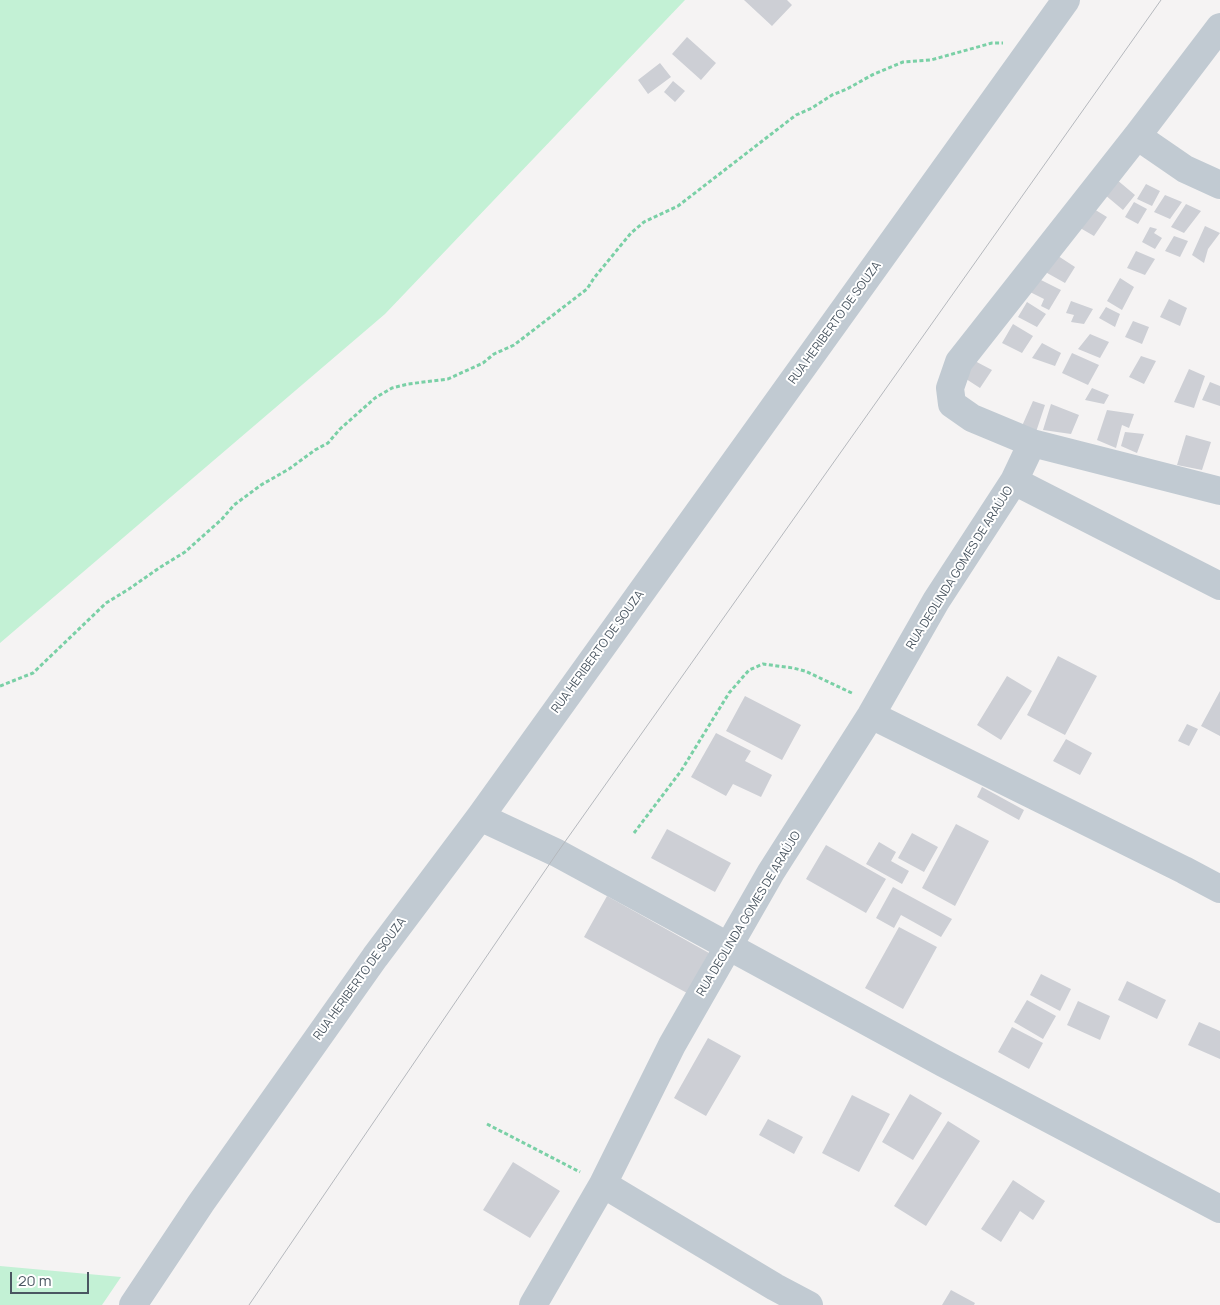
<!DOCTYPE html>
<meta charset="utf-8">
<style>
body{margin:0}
#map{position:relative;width:1220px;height:1305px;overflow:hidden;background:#f5f3f3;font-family:Manrope,sans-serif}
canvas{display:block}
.scale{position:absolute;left:10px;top:1272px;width:79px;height:22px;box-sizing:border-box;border:2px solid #4a5661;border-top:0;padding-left:6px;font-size:15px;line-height:18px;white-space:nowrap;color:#4a5661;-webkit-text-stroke:4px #fff;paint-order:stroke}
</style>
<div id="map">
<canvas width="1220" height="1305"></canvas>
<div class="scale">20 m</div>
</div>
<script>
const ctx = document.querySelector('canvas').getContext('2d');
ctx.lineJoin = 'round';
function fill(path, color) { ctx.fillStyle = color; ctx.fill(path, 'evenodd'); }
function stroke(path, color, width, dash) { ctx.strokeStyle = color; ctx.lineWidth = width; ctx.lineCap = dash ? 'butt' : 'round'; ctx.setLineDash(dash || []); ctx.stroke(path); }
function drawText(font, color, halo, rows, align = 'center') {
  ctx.font = font + ' Manrope,sans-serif'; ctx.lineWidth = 4; ctx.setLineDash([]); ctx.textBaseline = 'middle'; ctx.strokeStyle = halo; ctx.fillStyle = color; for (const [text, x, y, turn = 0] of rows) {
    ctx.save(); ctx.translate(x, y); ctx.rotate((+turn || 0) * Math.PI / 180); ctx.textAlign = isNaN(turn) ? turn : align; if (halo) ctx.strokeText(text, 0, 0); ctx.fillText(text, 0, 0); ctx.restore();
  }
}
const green = new Path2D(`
 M0 0H685L385 314 0 643Z
 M0 1266 121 1277 102 1305H0Z`);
const building = new Path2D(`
 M744 0H787L792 5 772 26Z
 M687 37 716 63 701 80 672 54Z
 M660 63 671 77 648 94 638 80Z
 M673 81 685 91 675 102 664 92Z
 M1110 174 1135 195 1123 210 1098 189Z
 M1146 184 1160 191 1152 206 1137 199Z
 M1165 195 1182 202 1170 219 1154 212Z
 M1134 202 1147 209 1138 224 1125 217Z
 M1186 204 1201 211 1184 233 1171 227Z
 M1089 206 1107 217 1094 236 1075 225Z
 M1205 226 1220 233 1208 249 1204 263 1192 255Z
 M1150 227 1157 229 1154 233 1162 238 1155 249 1142 242Z
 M1174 236 1188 241 1180 257 1165 251Z
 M1136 251 1155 259 1145 275 1127 268Z
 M1052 252 1075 267 1065 283 1040 269Z
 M1120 278 1134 287 1122 310 1107 301Z
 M1039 279 1061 290 1049 310 1041 306 1044 299 1030 292Z
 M1169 299 1187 308 1180 326 1160 317Z
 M1071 301 1093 309 1084 324 1071 322 1074 315 1066 313Z
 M1027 302 1046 314 1037 327 1018 317Z
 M1106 307 1120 314 1115 327 1099 318Z
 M1133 321 1149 327 1142 344 1125 337Z
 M1013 324 1033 336 1022 353 1002 343Z
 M1090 334 1109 342 1100 358 1078 349Z
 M1042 343 1061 353 1055 366 1032 358Z
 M1072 353 1099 365 1088 385 1062 373Z
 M1141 356 1156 361 1144 384 1129 377Z
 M973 360 992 370 980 388 963 377Z
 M1189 369 1205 376 1194 408 1174 402Z
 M1210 382 1220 386V406L1202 400Z
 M1092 388 1109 395 1104 404 1085 400Z
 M1033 401 1045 405 1036 432 1022 426Z
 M1051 404 1079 415 1071 434 1043 430Z
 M1107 410 1134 414 1129 428 1122 425 1116 448 1097 440Z
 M1125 432 1144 434 1137 453 1121 446Z
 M1186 435 1211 442 1202 470 1177 465Z
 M1058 656 1097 676 1065 735 1027 715Z
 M1007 676 1032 691 1001 740 977 725Z
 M1220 691V736L1201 726Z
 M745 696 801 725 782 760 726 731Z
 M1187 724 1198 729 1189 746 1178 741Z
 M716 733 751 751 745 761 772 775 761 797 733 784 726 796 691 777Z
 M1066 739 1092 753 1080 775 1053 761Z
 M982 787 1024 810 1019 820 977 797Z
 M956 824 989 841 955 906 922 888Z
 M667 829 731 863 715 892 651 858Z
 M912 833 938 847 924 872 898 858Z
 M879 842 896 852 891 861 909 871 902 884 866 864Z
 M826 845 886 879 866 913 806 879Z
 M893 887 952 919 941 937 901 915 894 928 876 918Z
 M607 896 709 953 687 993 584 937Z
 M899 927 937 947 903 1009 865 988Z
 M1041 974 1071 989 1060 1011 1030 995Z
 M1127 981 1166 1000 1157 1019 1118 1000Z
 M1027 1000 1056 1016 1043 1039 1014 1022Z
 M1078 1001 1110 1016 1100 1040 1067 1025Z
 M1199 1022 1220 1031V1059L1188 1045Z
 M1012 1027 1043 1043 1029 1069 998 1052Z
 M708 1038 741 1056 706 1116 674 1098Z
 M910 1094 942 1113 913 1160 882 1142Z
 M852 1095 890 1114 859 1172 822 1153Z
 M768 1119 803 1137 794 1154 759 1135Z
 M948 1121 980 1141 926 1226 894 1206Z
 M513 1162 560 1191 530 1238 483 1210Z
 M1013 1180 1045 1201 1033 1220 1020 1211 1001 1242 981 1229Z
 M951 1290 975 1303 974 1305H942Z`);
const path = new Path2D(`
 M0 686 33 673 106 603 129 589 159 568 185 552 222 519 234 505 261 485 289 469 315 450 328 443 340 429 375 398 392 388 408 384 448 379 483 363 494 354 514 345 587 289 594 278 631 233 644 222 678 206 796 115 812 108 832 95 847 89 872 75 903 62 931 60 992 43H1003
 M634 833 681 771 729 693 749 670 763 664 793 668 805 671 854 694
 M487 1124 580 1172`);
const minor = new Path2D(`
 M1220 27 1137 136 1185 169 1220 185
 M1032 443 1220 491
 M1014 481 1220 586
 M871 715 1184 870 1220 889
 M480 817 557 853 943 1063 1220 1209
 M603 1184 775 1287 809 1305
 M133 1305 201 1203 375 957 480 817 1066 0
 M533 1305 603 1184 672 1045 771 872 871 715 936 601 1014 481 1032 443 972 418 952 404 950 388 959 362 1137 136`);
const tram = new Path2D(`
 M249 1305 557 853 1161 0`);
const streetNames = [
 ["RUA HERIBERTO DE SOUZA",835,323,-54],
 ["RUA DEOLINDA GOMES DE ARAÚJO",960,568,-58],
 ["RUA HERIBERTO DE SOUZA",598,652,-54],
 ["RUA DEOLINDA GOMES DE ARAÚJO",749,914,-59],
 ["RUA HERIBERTO DE SOUZA",360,979,-54]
];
fill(green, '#c3f1d5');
fill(building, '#cdcfd5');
stroke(path, '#7ad0a6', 3, [4, 2.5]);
stroke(minor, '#c1cad2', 28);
stroke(tram, '#b5b8bd', 1);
drawText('12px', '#4a5661', '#fff', streetNames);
</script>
